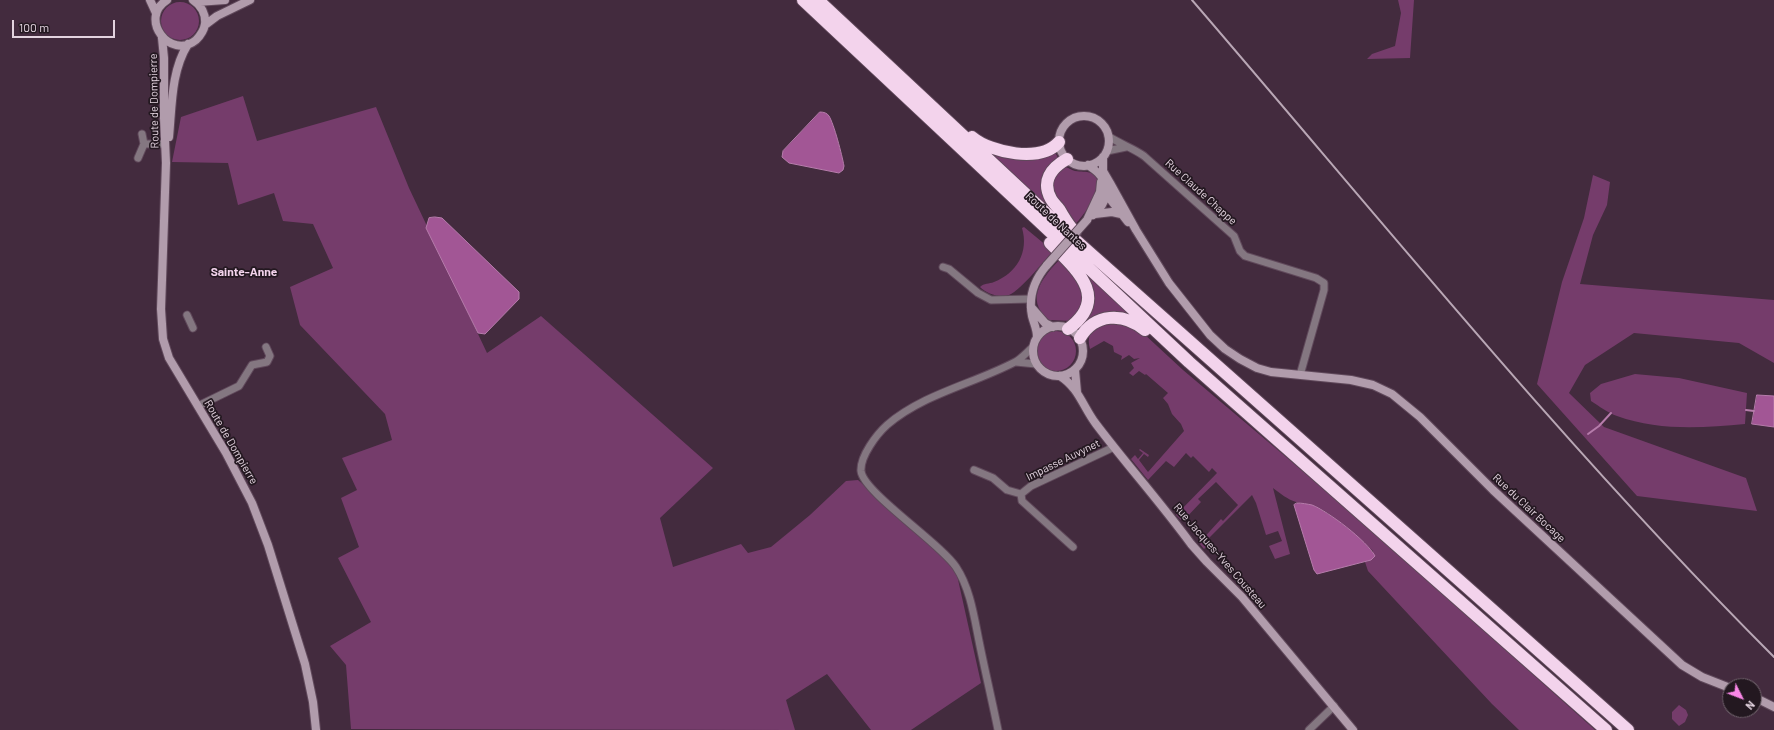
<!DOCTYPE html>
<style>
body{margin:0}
#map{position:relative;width:1774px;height:730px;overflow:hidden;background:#432b3e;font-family:Barlow,sans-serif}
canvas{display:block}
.north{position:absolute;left:1722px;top:678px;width:40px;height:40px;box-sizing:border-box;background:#231820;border:1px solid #70636c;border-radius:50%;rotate:132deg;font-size:11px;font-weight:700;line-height:16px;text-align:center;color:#e3d3df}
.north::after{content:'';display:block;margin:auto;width:14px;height:18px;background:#fa87e7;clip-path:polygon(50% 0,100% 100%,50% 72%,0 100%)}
.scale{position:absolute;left:12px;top:20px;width:103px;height:18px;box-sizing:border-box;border:2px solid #e3d3df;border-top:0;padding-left:5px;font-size:12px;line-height:14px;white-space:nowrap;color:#e3d3df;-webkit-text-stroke:3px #231820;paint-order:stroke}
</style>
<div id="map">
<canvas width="1774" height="730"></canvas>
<div class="north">N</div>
<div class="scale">100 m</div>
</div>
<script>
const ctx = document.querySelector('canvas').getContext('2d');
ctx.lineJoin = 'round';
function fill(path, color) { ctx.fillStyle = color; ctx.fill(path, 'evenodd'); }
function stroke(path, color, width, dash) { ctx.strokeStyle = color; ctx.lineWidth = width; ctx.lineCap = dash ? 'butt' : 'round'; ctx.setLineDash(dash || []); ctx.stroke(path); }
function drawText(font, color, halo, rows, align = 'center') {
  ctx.font = font + ' Barlow,sans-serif'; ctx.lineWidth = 3.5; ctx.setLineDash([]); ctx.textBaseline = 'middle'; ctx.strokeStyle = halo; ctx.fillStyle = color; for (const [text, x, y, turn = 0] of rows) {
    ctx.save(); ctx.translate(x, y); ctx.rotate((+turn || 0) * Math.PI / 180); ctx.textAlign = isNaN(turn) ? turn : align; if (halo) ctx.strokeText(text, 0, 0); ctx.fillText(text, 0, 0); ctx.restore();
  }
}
const green = new Path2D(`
 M1398 0H1414L1410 58 1367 59 1372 54 1395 46 1401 13Z
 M161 21a19 19 0 1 1 38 0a19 19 0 1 1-38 0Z
 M243 96 257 141 376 107 409 188 487 353 541 316 713 468 660 518 673 567 741 544 748 553 771 547 810 515 846 481 858 480 955 566 981 683 911 730H871L827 674 786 700 795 730 351 729 346 665 330 646 371 622 338 558 359 547 341 498 357 490 342 458 392 440 385 414 300 325 290 287 333 268 313 224 283 221 274 193 238 205 228 163 172 162 181 117Z
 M1055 152 1058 158C1037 172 1041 182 1049 203L1046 207 991 155 998 153Z
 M1064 167C1068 167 1071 170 1075 171 1081 172 1086 171 1091 173 1111 183 1082 217 1074 226L1055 203 1051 177Z
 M1593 175 1610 182 1607 205 1593 235 1580 284 1774 300V363L1739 343 1634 333 1585 365 1569 393 1604 427 1746 478 1757 511 1637 496 1537 384 1562 282 1584 218Z
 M1024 227 1053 251C1042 263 1022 289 1009 295 1000 299 986 293 980 287 984 283 989 284 994 282 1017 273 1029 252 1022 228Z
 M1061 258 1070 268 1085 297 1073 321 1049 320C1023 299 1044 276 1061 258Z
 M1073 259 1122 307 1130 317 1083 329 1079 325 1088 311Z
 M1120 320 1143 333 1183 370 1324 489 1453 603 1595 730H1519L1492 704 1368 571 1365 562 1371 560 1373 551C1357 537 1341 521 1323 510 1314 505 1305 505 1296 502 1287 499 1281 494 1273 488L1290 554 1275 559 1269 546 1282 541 1278 531 1266 535 1256 503 1252 495 1206 541V547L1204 549 1199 543 1221 519 1223 521 1238 505 1216 482 1198 499 1201 502 1184 520 1182 519 1181 520 1176 515 1217 473 1212 468 1209 472 1193 456 1191 458 1186 453 1174 467 1166 461 1148 480 1131 459 1135 455 1138 459 1143 453 1139 450 1140 449 1149 455 1148 457 1144 454 1139 460 1148 472 1184 431 1181 424 1172 414 1168 404 1163 398 1168 393 1146 374 1145 375 1139 371 1133 376 1129 373 1134 368 1131 363 1140 358 1134 359 1129 355 1121 360 1122 356 1114 352 1113 346 1104 341 1090 349C1084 326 1103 325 1120 320Z
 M1036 351a20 20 0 1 1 40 0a20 20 0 1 1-40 0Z
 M1635 374 1679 378 1747 393 1745 424C1702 428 1658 431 1617 416 1608 413 1599 406 1591 401L1590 393 1601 384Z
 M1679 705 1686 710 1688 715 1685 722 1679 726 1672 719V712Z`);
const water = new Path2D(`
 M820 112C824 112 827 113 829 116 834 124 842 155 844 166L843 170 839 173 789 163 782 157 783 151Z
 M435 217 442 218 519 292V299L485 334 478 333 476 329 426 228 429 218Z
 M1757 395 1774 396V427L1752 424Z
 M1297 503C1302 503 1307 504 1312 505 1328 511 1367 541 1375 556L1371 560 1317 574 1314 570 1294 505Z`);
const stream = new Path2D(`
 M1746 410 1754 411
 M1588 434 1599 426 1611 413`);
const street = new Path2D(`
 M142 134 144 144
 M1108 136C1120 144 1133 148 1144 156L1234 236 1240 251 1245 256 1316 278 1324 283V290L1300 375
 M1107 151 1126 147
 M138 158 144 144H165
 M943 267 949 269 978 293 991 300 1030 299
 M187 315 193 328
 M1016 362 1036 364
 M198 406 239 386 252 365 267 362 270 356 266 347
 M974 470 993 478 1007 490 1021 494
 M1021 494 1031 486 1114 447
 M1021 494 1022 501 1073 547
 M998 730C992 700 985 671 979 641 974 616 970 588 956 567 940 543 863 492 861 471 860 456 877 434 887 425 923 394 973 384 1015 362 1021 359 1027 352 1033 347
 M1309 730 1334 706`);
const secondary = new Path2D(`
 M150 0 156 13
 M167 0C138 18 170 61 196 40 200 36 204 30 205 24 206 14 201 5 193 0
 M197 2 225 0
 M205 25 217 16 250 0
 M162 38 164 58V118L166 163 161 309 163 339 169 358 226 453 252 503 268 545 305 664 313 702 316 730
 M1059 141a25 25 0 1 1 50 0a25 25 0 1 1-50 0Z
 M169 137C172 106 171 71 188 44
 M1103 157V171L1110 183 1136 230 1169 283 1210 335 1225 349 1240 359 1257 368 1271 372 1351 380 1373 385 1392 394 1420 417 1493 490 1682 665 1702 677 1730 688
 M1088 165C1095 170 1101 174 1104 182 1106 187 1105 190 1107 195L1128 222
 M1095 214 1112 212 1121 214
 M1093 215 1102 205 1109 191
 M1087 220 1100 192 1101 182
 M1031 307 1045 323 1053 327
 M1033 351a25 25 0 1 1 50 0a25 25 0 1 1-50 0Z
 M1037 337C1037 329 1034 324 1032 316 1028 296 1034 280 1047 265
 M1075 370 1077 392
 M1060 376C1079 388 1083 407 1096 424 1127 465 1161 503 1191 544L1207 562 1242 597 1353 730
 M1754 697 1774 707`);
const highway = new Path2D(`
 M803 0 1189 362 1606 730
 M818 0 1063 229 1628 730
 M972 137C991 153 1041 163 1059 142
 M1067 159C1051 168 1041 181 1051 199 1053 203 1057 206 1059 209 1064 217 1068 225 1075 232
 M1050 243C1076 269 1111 298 1068 329
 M1080 338C1095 313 1123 312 1145 330`);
const rail = new Path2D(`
 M1192 0C1383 222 1567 450 1774 657`);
const secondaryBridge = new Path2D(`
 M1047 265 1087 220`);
const streetNames = [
 ["Route de Dompierre",154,101,-91],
 ["Rue Claude Chappe",1201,192,42],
 ["Route de Nantes",1056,221,43],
 ["Route de Dompierre",231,442,60],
 ["Impasse Auvynet",1063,460,-26],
 ["Rue du Clair Bocage",1529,508,43],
 ["Rue Jacques-Yves Cousteau",1220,556,49]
];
const neighbourhoodNames = [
 ["Sainte-Anne",244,272]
];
fill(green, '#753c6b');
fill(water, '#a25695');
stroke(water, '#b67cab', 1);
stroke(stream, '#b67cab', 2);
stroke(street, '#60495b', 9);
stroke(secondary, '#60495b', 10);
stroke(highway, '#60495b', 14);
stroke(street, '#847781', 7);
stroke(secondary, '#b19cac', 8);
stroke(highway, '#f3d3ec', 12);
stroke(rail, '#b9a7b5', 2);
stroke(secondaryBridge, '#60495b', 10, []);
stroke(secondaryBridge, '#b19cac', 8);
drawText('11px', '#e3d3df', '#231820', streetNames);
drawText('bold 12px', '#f2d2eb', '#231820', neighbourhoodNames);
</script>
